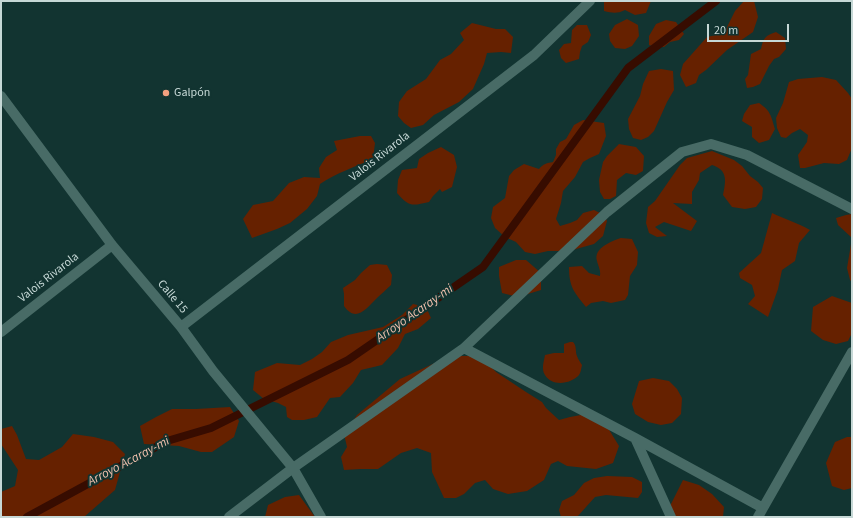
<!DOCTYPE html>
<meta charset="utf-8">
<style>
body{margin:0}
#map{position:relative;width:853px;height:518px;overflow:hidden;background:#123431;font-family:"Source Sans 3",sans-serif}
canvas{display:block}
.frame{position:absolute;inset:0;border:2px solid #c6d8d6;pointer-events:none}
.scale{position:absolute;left:707px;top:24px;width:82px;height:18px;box-sizing:border-box;border:2px solid #c6d8d6;border-top:0;padding-left:5px;font-size:12px;line-height:14px;white-space:nowrap;color:#c6d8d6;-webkit-text-stroke:3px #123431;paint-order:stroke}
</style>
<div id="map">
<canvas width="853" height="518"></canvas>
<div class="frame"></div>
<div class="scale">20 m</div>
</div>
<script>
const ctx = document.querySelector('canvas').getContext('2d');
ctx.lineJoin = 'round';
function fill(path, color) { ctx.fillStyle = color; ctx.fill(path, 'evenodd'); }
function stroke(path, color, width, dash) { ctx.strokeStyle = color; ctx.lineWidth = width; ctx.lineCap = dash ? 'butt' : 'round'; ctx.setLineDash(dash || []); ctx.stroke(path); }
function drawText(font, color, halo, rows, align = 'center') {
  ctx.font = font + ' "Source Sans 3",sans-serif'; ctx.lineWidth = 4; ctx.setLineDash([]); ctx.textBaseline = 'middle'; ctx.strokeStyle = halo; ctx.fillStyle = color; for (const [text, x, y, turn = 0] of rows) {
    ctx.save(); ctx.translate(x, y); ctx.rotate((+turn || 0) * Math.PI / 180); ctx.textAlign = isNaN(turn) ? turn : align; if (halo) ctx.strokeText(text, 0, 0); ctx.fillText(text, 0, 0); ctx.restore();
  }
}
const green = new Path2D(`
 M604 1H651L646 13 635 15 625 10C617 14 612 13 604 11Z
 M744 1H754L758 17 753 32 727 50 706 70 699 75 696 83 686 87 680 75 683 64 707 37 720 34 725 31 735 11Z
 M627 19 638 25 639 36 632 46 625 49 615 48 610 41 609 34 615 25Z
 M666 20 676 22 684 34 679 40 670 42 664 47H655L649 45V36L656 24Z
 M472 23 496 29H505L513 37 511 53 501 52 487 53 484 64 473 89 459 102 434 115 423 125 411 128 404 123 398 116 399 102 407 91 426 79 440 60 451 54 464 40 460 33Z
 M577 25H587L591 35 588 42 582 46 580 52 579 59 566 63 561 58 559 50 564 44 571 43 572 30Z
 M776 32 785 38 786 49 779 57 774 59 769 66 760 84 753 87 747 88 745 79 748 75 751 54 761 49C763 38 766 35 776 32Z
 M661 69 673 71 674 90 667 102 654 131 648 137 641 140 633 138 629 129 628 119 640 96 643 84 649 71Z
 M822 77 836 80 848 93 852 99V148L847 160 839 164 824 163 805 168H800L798 155 807 142 808 135 800 129 792 133 786 138 781 137 777 128 776 118 783 103 789 82 798 79Z
 M759 103C771 111 771 116 775 129L769 140 759 143 752 137V127L742 121 744 114 750 105Z
 M583 120 604 123 606 136 599 154 590 158 583 162 575 177 563 191 561 203 556 219 560 226 570 223 577 220 583 213 594 210 604 215 607 221 603 236 594 244 569 251H548L535 254 525 252 516 242 505 237 495 228 491 218 493 207 505 198 509 176 514 170 524 164 539 169C543 164 547 163 553 162L556 155V149L560 142 566 139 574 125Z
 M360 136H371L375 143 373 159C354 167 337 173 320 184L317 196 307 209 290 223 277 229 252 238 243 219 253 205 273 201 289 183 304 177 320 178 319 168 326 157 337 150 334 141Z
 M619 144 636 147 644 156 643 171 636 175 626 173 617 180 616 196 610 199H604L600 192 599 180 603 162 607 156Z
 M441 147 454 155 457 167 452 187 442 192 440 189 433 196 429 202C412 206 409 207 397 193L398 180 402 170 417 168 419 159 428 153Z
 M712 151 734 160 742 166 750 176 758 182 763 188 762 199 756 207 745 209 732 207 723 195C726 181 728 170 712 165L700 173 699 180 692 192V204L673 203 697 221 691 231 664 222 655 227 667 236 657 237 649 233 646 223 648 207 655 201 680 165 687 158Z
 M772 213C785 219 798 223 810 230L799 243 795 261 782 270 778 289 768 317 748 304 755 296 752 285 740 278 739 273 761 253Z
 M852 214V282L850 280 847 268 851 244V237L838 225 836 218 846 215Z
 M621 238 632 239 638 252 637 265 630 276 628 295 625 300 611 303 603 301 591 303 586 307C574 292 569 287 569 267L582 266 589 273 600 276C601 270 598 266 597 261 593 248 612 241 621 238Z
 M516 260H526L541 273V290L518 297 502 293 499 276V267Z
 M377 264 387 265 392 275 391 285C386 290 381 294 377 298 366 309 356 323 344 306V294L343 288 355 280 361 273 370 265Z
 M832 296 852 303V333L848 341 836 344 823 340 811 331 813 307Z
 M413 304 426 307 431 318 418 329 405 334 398 348 382 365 361 370 353 383 340 397 330 398 317 417 304 420H292L287 417 286 407 278 403 264 399 253 390 255 372 277 363 300 365 312 359 322 352 331 342 348 335 383 327 402 315Z
 M570 342H573C577 346 575 351 577 356 578 359 580 362 582 365 581 369 581 372 579 375 571 384 552 387 545 375 541 369 544 361 545 355L554 353H564V344Z
 M457 356H480L496 372 526 392 542 402 546 408 559 420 570 417 592 413 608 428 619 446 613 463 596 469 567 466 558 461 551 464 544 480 527 491 508 494 493 489 485 480 475 483 464 494 456 498H444L432 472 431 453 417 448 401 453 378 469H361L344 470 341 457 347 447 344 434 357 415 400 379 437 362Z
 M653 378 669 381 677 389 682 398 681 414 672 423 661 425 648 422 635 414 632 404 639 381Z
 M230 407 239 421 234 437 212 452H201L179 446 144 444 140 426 156 417 172 409H196Z
 M12 426 17 435 26 459 39 460 62 447 73 434 94 437 113 442 125 454 115 490 84 517H1V492L15 486 18 470 1 444V429Z
 M847 437H852V488L844 490 832 486 826 463 835 442Z
 M607 476 632 477 642 482V492L638 498 606 495 595 497 577 517H561L559 510 562 501 574 495 584 483 594 478Z
 M683 480 699 485 712 494 724 507 723 517H674L669 508Z
 M299 495 315 517H265L268 505 285 497Z`);
const stream = new Path2D(`
 M27 517 167 441 211 428 348 360 483 267 628 68 716 1`);
const minor = new Path2D(`
 M1 96 112 245 181 327 213 371 293 468 321 517
 M181 327 534 55 590 1
 M1 332 112 245
 M464 348 635 438 763 508
 M635 438 671 517
 M229 517 293 468 464 348 607 212 682 152 711 144 747 155 852 209
 M758 517 763 508 852 352`);
const markers = [
 [166,93,4,"#f2a07f"]
];
const poiNames = [
 ["Galpón",174,93]
];
const streetNames = [
 ["Valois Rivarola",380,157,-38],
 ["Valois Rivarola",49,278,-38],
 ["Calle 15",172,297,50]
];
const waterNames = [
 ["Arroyo Acaray-mi",415,314,-35],
 ["Arroyo Acaray-mi",129,462,-28]
];
fill(green, '#662100');
stroke(stream, '#370c00', 8);
stroke(minor, '#486b66', 10);
for (const [x, y, r, color] of markers) { const dot = new Path2D(); dot.arc(x, y, r, 0, 2 * Math.PI); ctx.fillStyle = color; ctx.fill(dot); stroke(dot, '#123431', 1.5); }
drawText('12px', '#c6d8d6', '#123431', poiNames, 'left');
drawText('12px', '#c6d8d6', '#123431', streetNames);
drawText('italic 13px', '#f0c0ad', '#123431', waterNames);
</script>
